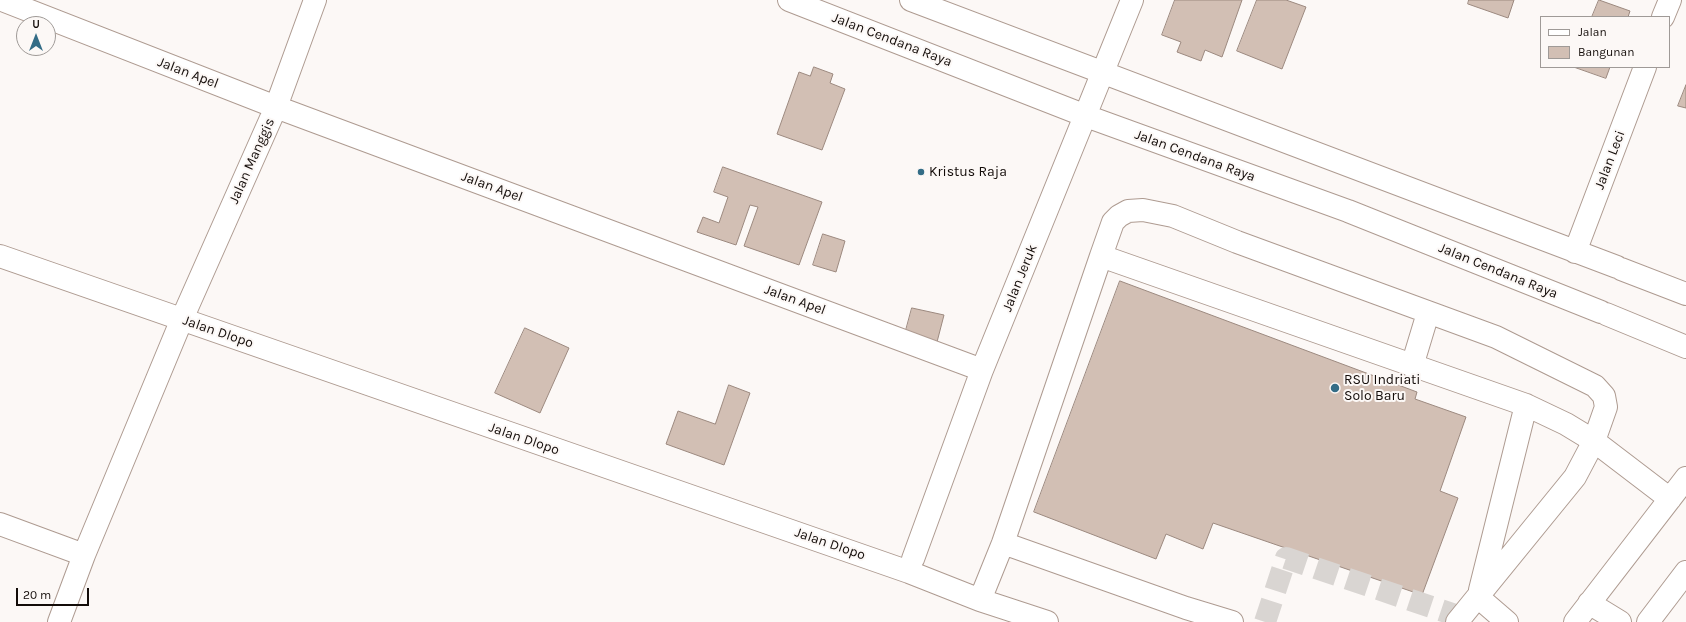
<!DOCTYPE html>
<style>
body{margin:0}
#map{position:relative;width:1686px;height:622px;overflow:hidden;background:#fcf8f6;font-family:Karla,sans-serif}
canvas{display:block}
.legend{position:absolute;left:1540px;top:16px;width:130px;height:52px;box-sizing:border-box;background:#fcf8f6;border:1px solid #9f9a97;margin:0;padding:5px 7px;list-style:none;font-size:12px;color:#130c09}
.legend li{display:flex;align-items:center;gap:8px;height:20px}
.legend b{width:20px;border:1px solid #9f9a97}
.north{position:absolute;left:16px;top:16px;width:40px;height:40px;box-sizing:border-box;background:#fcf8f6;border:1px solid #9f9a97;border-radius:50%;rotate:0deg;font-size:11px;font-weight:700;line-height:16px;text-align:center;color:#130c09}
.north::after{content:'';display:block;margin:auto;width:14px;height:18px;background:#336c86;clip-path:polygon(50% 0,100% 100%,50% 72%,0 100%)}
.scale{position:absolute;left:16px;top:588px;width:73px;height:18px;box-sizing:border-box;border:2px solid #130c09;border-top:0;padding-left:5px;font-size:12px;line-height:14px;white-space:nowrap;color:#130c09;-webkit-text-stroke:3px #fcf8f6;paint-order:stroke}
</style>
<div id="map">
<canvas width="1686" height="622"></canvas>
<ul class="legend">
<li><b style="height:5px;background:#fff"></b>Jalan</li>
<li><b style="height:11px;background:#d2bfb4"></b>Bangunan</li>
</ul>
<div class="north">U</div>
<div class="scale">20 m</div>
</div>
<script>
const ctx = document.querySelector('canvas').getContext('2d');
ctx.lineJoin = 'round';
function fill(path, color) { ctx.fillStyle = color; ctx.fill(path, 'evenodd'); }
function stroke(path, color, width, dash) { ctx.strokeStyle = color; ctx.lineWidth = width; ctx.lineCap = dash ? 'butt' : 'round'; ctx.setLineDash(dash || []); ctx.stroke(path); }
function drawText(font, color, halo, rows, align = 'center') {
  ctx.font = font + ' Karla,sans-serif'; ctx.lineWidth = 4; ctx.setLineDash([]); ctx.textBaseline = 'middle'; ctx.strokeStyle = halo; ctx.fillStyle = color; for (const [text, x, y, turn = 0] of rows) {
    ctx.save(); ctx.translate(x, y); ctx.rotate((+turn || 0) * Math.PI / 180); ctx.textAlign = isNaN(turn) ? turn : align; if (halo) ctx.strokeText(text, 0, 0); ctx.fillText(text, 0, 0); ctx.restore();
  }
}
const building = new Path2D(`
 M1175 0H1242L1222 57 1205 50 1201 61 1177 52 1181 42 1162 35Z
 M1257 0H1286L1306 7 1282 69 1237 51Z
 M1469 0H1514L1508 18 1468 4Z
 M1599 0 1630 11 1628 17H1592Z
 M814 67 833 74 830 83 845 89 822 150 777 134 799 72 810 76Z
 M1574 67H1610L1606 78Z
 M1686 85V108L1678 106Z
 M723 167 822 202 799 265 744 246 758 207 750 205 736 245 697 232 703 217 719 223 728 197 714 192Z
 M823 234 845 241 836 272 813 265Z
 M1120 281 1417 392 1415 399 1466 417 1440 491 1458 498 1422 595 1213 523 1203 549 1166 534 1156 559 1034 512Z
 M912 308 944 315 937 342 905 334Z
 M525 328 569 348 540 413 495 393Z
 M729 385 750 393 724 465 666 444 678 411 715 424Z`);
const minorTunnel = new Path2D(`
 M1265 622 1286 558 1461 617`);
const minor = new Path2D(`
 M2 0 276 107 982 370
 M789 0 1086 116 1348 211 1601 312
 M911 0 1617 267
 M1663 17 1670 0
 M1575 252 1645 67
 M0 256 909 572 980 600 1047 622
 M1101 256 1113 222 1119 216 1128 211 1143 210 1173 216 1237 242 1496 337 1595 386 1604 396 1606 407 1594 441 1575 477 1457 622
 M1621 269 1686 294
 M1606 314 1686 347
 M1412 366 1428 313
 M0 524 84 555
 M1003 543 1186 608 1232 622
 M913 559 982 370 1132 0
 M1480 590 1526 405
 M1478 597 1507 622
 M980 600 1003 543 1101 256 1526 405 1566 424 1594 441 1670 499
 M1589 603 1620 622
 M59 622 84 555 182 319 276 107 315 0
 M1575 622 1686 478
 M1648 622 1686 572`);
const markers = [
 [921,172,4,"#336c86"],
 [1335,388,5,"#336c86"]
];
const streetNames = [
 ["Jalan Cendana Raya",892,40,21],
 ["Jalan Apel",188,73,21],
 ["Jalan Cendana Raya",1195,156,20],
 ["Jalan Leci",1610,160,-69],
 ["Jalan Manggis",252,161,-66],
 ["Jalan Apel",492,187,20],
 ["Jalan Cendana Raya",1498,271,22],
 ["Jalan Jeruk",1020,278,-68],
 ["Jalan Apel",795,300,20],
 ["Jalan Dlopo",218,332,19],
 ["Jalan Dlopo",524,439,19],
 ["Jalan Dlopo",830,544,19]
];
const poiNames = [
 ["Kristus Raja",929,172],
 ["RSU Indriati",1344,380],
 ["Solo Baru",1344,396]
];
fill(building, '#d2bfb4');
stroke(building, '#9c897f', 1);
stroke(minorTunnel, '#d9d5d2', 22, [22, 11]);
stroke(minor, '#ae9b91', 24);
stroke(minor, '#fff', 22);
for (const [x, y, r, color] of markers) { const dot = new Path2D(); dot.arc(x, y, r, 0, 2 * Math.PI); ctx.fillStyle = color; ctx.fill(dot); stroke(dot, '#fcf8f6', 1.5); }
drawText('14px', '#130c09', '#fcf8f6', streetNames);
drawText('14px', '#130c09', '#fcf8f6', poiNames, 'left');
</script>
